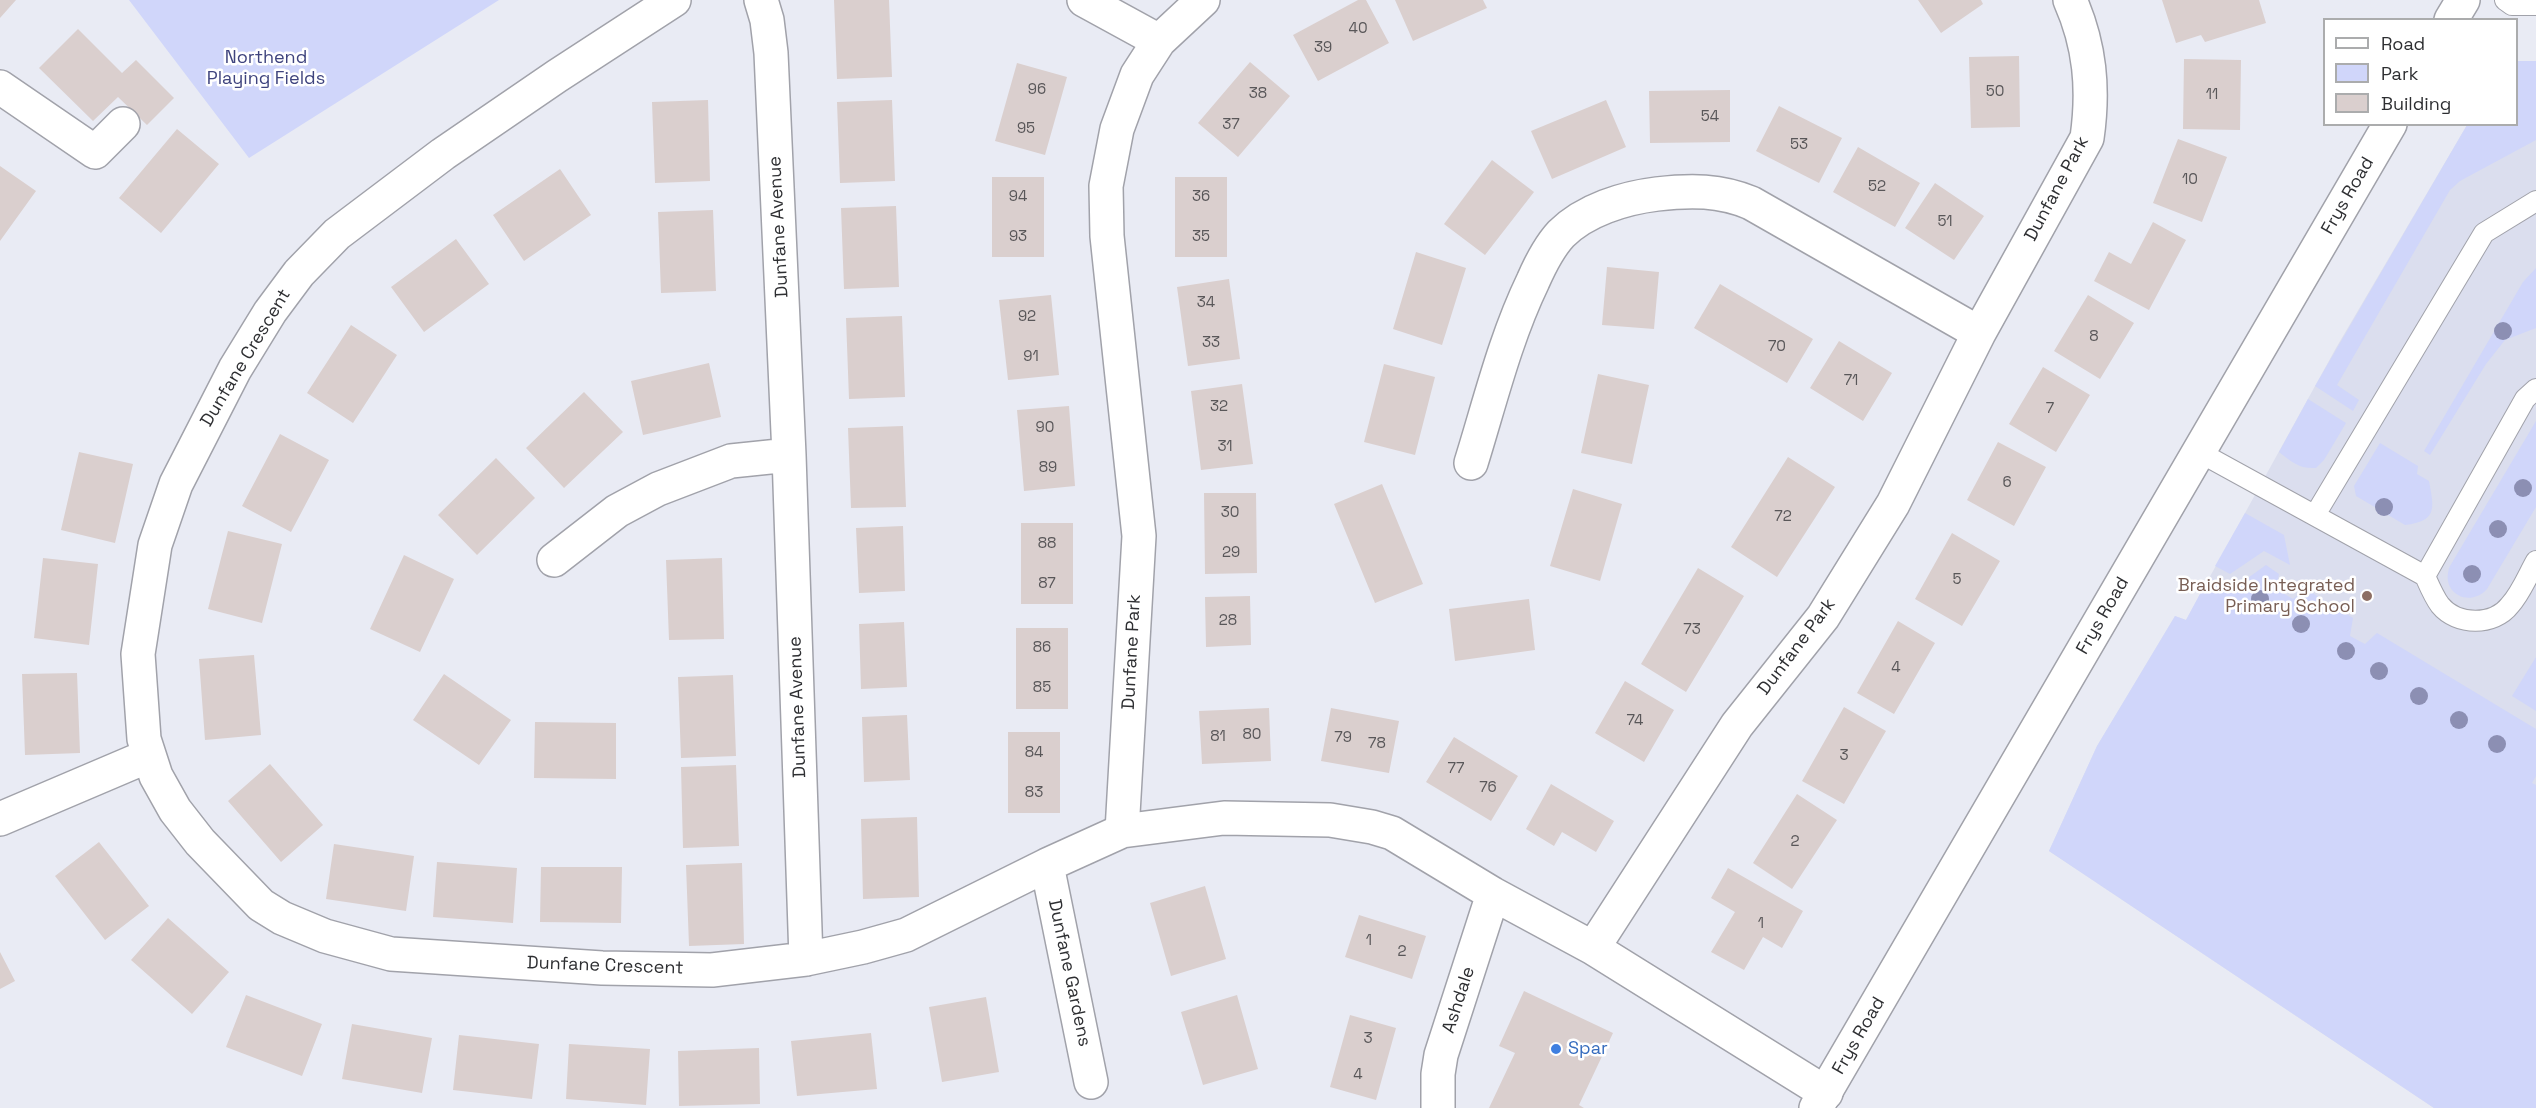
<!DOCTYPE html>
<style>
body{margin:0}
#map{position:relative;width:2536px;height:1108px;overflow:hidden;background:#e9ebf4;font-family:"Space Grotesk",sans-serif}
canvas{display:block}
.legend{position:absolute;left:2323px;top:18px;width:195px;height:108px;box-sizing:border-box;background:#fff;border:2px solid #abacad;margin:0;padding:8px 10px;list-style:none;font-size:18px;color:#2e2f32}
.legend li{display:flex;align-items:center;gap:12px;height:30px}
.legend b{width:30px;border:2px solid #abacad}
</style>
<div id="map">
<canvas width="2536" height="1108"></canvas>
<ul class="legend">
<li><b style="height:8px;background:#fff"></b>Road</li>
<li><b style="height:16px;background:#d0d6fa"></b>Park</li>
<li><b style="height:16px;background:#dacfce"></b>Building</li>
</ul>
</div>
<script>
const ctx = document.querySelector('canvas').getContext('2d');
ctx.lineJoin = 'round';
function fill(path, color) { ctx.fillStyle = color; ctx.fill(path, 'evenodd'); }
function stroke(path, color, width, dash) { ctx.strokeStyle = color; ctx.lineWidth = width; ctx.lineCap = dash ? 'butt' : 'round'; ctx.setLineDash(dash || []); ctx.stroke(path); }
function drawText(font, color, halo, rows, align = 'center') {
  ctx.font = font + ' "Space Grotesk",sans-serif'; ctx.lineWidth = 5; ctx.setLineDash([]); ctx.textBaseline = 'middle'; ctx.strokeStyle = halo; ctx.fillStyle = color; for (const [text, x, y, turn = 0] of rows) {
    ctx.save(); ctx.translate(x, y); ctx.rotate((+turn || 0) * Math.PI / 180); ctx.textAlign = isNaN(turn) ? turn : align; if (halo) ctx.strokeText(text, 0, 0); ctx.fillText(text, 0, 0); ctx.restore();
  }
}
const built = new Path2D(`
 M2517 61H2536V1108H2434L2049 851 2097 746 2175 616 2186 620 2336 348 2467 125 2516 124Z`);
const green = new Path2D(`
 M129 0H499L249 158Z
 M2517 61H2536V140L2460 181 2450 190 2337 385 2359 400 2353 411 2315 386 2467 125 2516 124Z
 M2536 268V328L2505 340 2486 364 2430 455 2424 451 2523 282Z
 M2308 399 2346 423 2324 460 2316 468C2299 469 2292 462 2279 452Z
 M2536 421V507L2487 589C2469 609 2439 592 2450 566Z
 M2380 443 2418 466 2417 474 2429 481C2434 508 2438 521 2405 525L2356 496 2354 486Z
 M2245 513 2284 535 2290 565 2264 551 2230 574 2215 566Z
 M2266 565 2279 574 2276 589 2293 599 2306 589 2353 618 2350 636 2365 644 2377 633 2536 729V776L2532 783 2536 785V1108H2434L2049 851 2097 746 2175 616 2186 620 2209 577 2231 590Z
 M2536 657V711L2512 696Z`);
const building = new Path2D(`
 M0 0H16L0 18Z
 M834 0H889L892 77 837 79Z
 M1358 0H1366L1389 43 1318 81 1293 35Z
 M1395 0H1483L1487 8 1413 41Z
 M1918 0H1981L1983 4 1941 33Z
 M2162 0H2259L2266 23 2205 42 2201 35 2176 43Z
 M78 29 122 73 136 60 174 98 147 125 118 97 93 121 39 68Z
 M2019 56 2020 127 1971 128 1969 57Z
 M2184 59 2241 60 2240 130 2183 129Z
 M1250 62 1290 96 1238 157 1198 123Z
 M1017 63 1067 77 1045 155 995 141Z
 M1730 90V142L1650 143 1649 91Z
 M708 100 710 181 655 183 652 102Z
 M892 100 895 181 840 183 837 102Z
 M1606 100 1626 147 1552 179 1531 131Z
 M1779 106 1842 138 1819 183 1756 151Z
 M177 129 219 164 161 233 119 198Z
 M2178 139 2227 157 2202 222 2153 203Z
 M1858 147 1920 183 1895 227 1833 192Z
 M1492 160 1534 192 1485 255 1444 224Z
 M0 166 36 191 0 241Z
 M560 169 591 215 524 261 493 215Z
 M992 177H1044V257H992Z
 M1175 177H1227V257H1175Z
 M1935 183 1984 216 1954 260 1905 228Z
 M896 206 899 287 844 289 841 208Z
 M713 210 716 291 661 293 658 212Z
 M2153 222 2186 240 2149 310 2094 281 2109 252 2131 264Z
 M456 239 489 284 424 332 391 287Z
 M1416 252 1466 268 1442 345 1393 329Z
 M1607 267 1659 272 1654 329 1602 325Z
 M1229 279 1240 359 1188 366 1177 287Z
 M1720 284 1813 339 1787 383 1694 328Z
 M1051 295 1059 375 1008 380 999 300Z
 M2088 295 2134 323 2100 379 2054 351Z
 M902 316 905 397 849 399 846 318Z
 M351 325 397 355 353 423 307 393Z
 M1839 341 1892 373 1863 421 1810 388Z
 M709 363 721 417 643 435 631 381Z
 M1384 364 1435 377 1415 455 1364 442Z
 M2043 367 2090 395 2056 452 2009 424Z
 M1598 374 1649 385 1632 464 1581 453Z
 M1242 384 1253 464 1201 470 1191 391Z
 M584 392 623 432 564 488 526 448Z
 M1069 406 1075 486 1024 491 1017 410Z
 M903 426 906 507 851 508 848 428Z
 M280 434 329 460 291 532 242 506Z
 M1998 442 2046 467 2014 526 1967 500Z
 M79 452 133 464 115 543 61 530Z
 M1788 457 1835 487 1777 577 1731 547Z
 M496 458 535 498 477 555 438 515Z
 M1382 484 1423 584 1375 603 1334 504Z
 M1573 489 1622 504 1600 581 1550 566Z
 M1204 493H1256L1257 573 1205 574Z
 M1021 523H1073V604H1021Z
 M903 526 905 591 859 593 856 528Z
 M228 531 282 544 262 623 208 609Z
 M1952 533 2000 561 1962 626 1915 599Z
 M404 555 454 579 420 652 370 629Z
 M43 558 98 564 89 645 34 638Z
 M722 558 724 639 669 640 666 560Z
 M1698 568 1744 596 1686 692 1641 664Z
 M1250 596 1251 645 1206 647 1205 597Z
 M1529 599 1535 650 1455 661 1449 609Z
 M1898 621 1935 643 1894 714 1857 693Z
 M904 622 907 687 861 689 859 624Z
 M1016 628H1068V709H1016Z
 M254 655 261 735 205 740 199 659Z
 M77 673 80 753 25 755 22 674Z
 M444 674 511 720 479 765 413 720Z
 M733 675 736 756 681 758 678 677Z
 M1625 681 1674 710 1644 762 1595 733Z
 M1844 707 1886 731 1844 804 1802 781Z
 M1269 708 1271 761 1202 764 1199 711Z
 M1331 708 1399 721 1389 773 1321 761Z
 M907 715 910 780 864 782 862 717Z
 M535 722 616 723V779L534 778Z
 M1008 732H1060V813H1008Z
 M1454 737 1518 776 1491 821 1426 782Z
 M270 764 323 825 281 862 228 801Z
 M736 765 739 846 683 848 681 767Z
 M1551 784 1614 821 1596 852 1562 832 1554 846 1526 829Z
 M1797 794 1837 820 1792 889 1753 863Z
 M917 817 919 897 863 899 861 819Z
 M99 842 149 906 105 940 55 876Z
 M334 844 414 856 406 911 326 899Z
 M437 862 517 868 513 923 433 917Z
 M742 863 744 944 689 946 686 865Z
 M541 867H622L621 923 540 922Z
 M1728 868 1803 911 1782 948 1763 937 1744 970 1711 952 1735 912 1711 898Z
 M1205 886 1226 959 1171 976 1150 903Z
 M1359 915 1426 936 1412 979 1345 957Z
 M168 918 229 972 192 1014 131 960Z
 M0 952 15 981 0 989Z
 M1524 991 1613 1033 1579 1105 1584 1108H1489L1515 1053 1499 1046Z
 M246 995 322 1024 302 1076 226 1047Z
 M1237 995 1258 1069 1203 1085 1181 1012Z
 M986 997 999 1072 942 1082 929 1007Z
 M1350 1015 1396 1028 1376 1100 1330 1087Z
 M352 1024 432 1038 422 1093 342 1079Z
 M871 1033 877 1089 797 1096 791 1041Z
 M459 1035 539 1044 532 1099 453 1090Z
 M569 1044 650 1049 646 1105 566 1099Z
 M759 1048 760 1104 679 1106 678 1051Z`);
const service = new Path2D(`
 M2505 0 2512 5H2536
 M2199 452 2425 576C2429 585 2434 597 2440 605 2457 626 2494 626 2510 605 2521 593 2528 575 2536 561
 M2315 515 2484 233 2536 201
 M2425 576 2525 399 2536 389`);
const minor = new Path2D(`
 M674 0 557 76 443 154 337 234 299 273 270 312 235 369 176 484 155 545 138 654 144 739 156 776 175 810 200 842 261 905 282 918 325 936 391 954 602 968 712 970 806 959 863 947 906 935 1047 865 1122 831 1224 818 1330 820 1372 827 1392 833 1493 894 1593 948 1826 1093
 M1084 0 1159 41
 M0 87 95 152 123 124
 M789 455 806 959
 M1471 463C1490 402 1505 339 1533 281 1540 265 1549 247 1561 234 1585 210 1624 198 1657 194 1691 190 1720 190 1751 203L1979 333
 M554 560 617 511 658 489 731 461 789 455 771 53 767 20 761 0
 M0 819 148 756
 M1122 831 1139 536 1107 236 1106 186 1117 129 1137 75 1159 41 1203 0
 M1047 865 1091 1082
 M1593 948 1737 725 1823 617 1893 504 1979 333 2087 138C2094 89 2090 45 2070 0
 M1438 1108V1074L1441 1055 1493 894`);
const tertiary = new Path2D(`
 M2451 20 2463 0
 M1816 1108 2390 124`);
const trees = [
 [2503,331],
 [2523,488],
 [2384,507],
 [2498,529],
 [2472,574],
 [2260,599],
 [2301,624],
 [2346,651],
 [2379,671],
 [2419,696],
 [2459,720],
 [2497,744]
];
const markers = [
 [2367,596,6,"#8d6e63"],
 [1556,1049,6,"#3f7fe0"]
];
const numberNames = [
 ["40",1358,29],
 ["39",1323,48],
 ["96",1037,90],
 ["50",1995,92],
 ["38",1258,94],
 ["11",2212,95],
 ["54",1710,117],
 ["37",1231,125],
 ["95",1026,129],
 ["53",1799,145],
 ["10",2190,180],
 ["52",1877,187],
 ["94",1018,197],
 ["36",1201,197],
 ["51",1945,222],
 ["93",1018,237],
 ["35",1201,237],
 ["34",1206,303],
 ["92",1027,317],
 ["8",2094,337],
 ["33",1211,343],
 ["70",1777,347],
 ["91",1031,357],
 ["71",1851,381],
 ["32",1219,407],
 ["7",2050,409],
 ["90",1045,428],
 ["31",1225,447],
 ["89",1048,468],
 ["6",2007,483],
 ["30",1230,513],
 ["72",1783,517],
 ["88",1047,544],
 ["29",1231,553],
 ["5",1957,580],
 ["87",1047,584],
 ["28",1228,621],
 ["73",1692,630],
 ["86",1042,648],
 ["4",1896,668],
 ["85",1042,688],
 ["74",1635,721],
 ["80",1252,735],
 ["81",1218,737],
 ["79",1343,738],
 ["78",1377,744],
 ["84",1034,753],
 ["3",1844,756],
 ["77",1456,769],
 ["76",1488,788],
 ["83",1034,793],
 ["2",1795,842],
 ["1",1761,924],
 ["1",1369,941],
 ["2",1402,952],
 ["3",1368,1039],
 ["4",1358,1075]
];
const parkNames = [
 ["Northend",266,58],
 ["Playing Fields",266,79]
];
const streetNames = [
 ["Dunfane Park",2057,189,-62],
 ["Frys Road",2348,196,-60],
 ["Dunfane Avenue",779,227,-93],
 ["Dunfane Crescent",246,358,-59],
 ["Frys Road",2103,616,-60],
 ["Dunfane Park",1797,647,-53],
 ["Dunfane Park",1132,652,-87],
 ["Dunfane Avenue",798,707,-92],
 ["Dunfane Crescent",605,966,2],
 ["Dunfane Gardens",1069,973,78],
 ["Ashdale",1459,1000,-72],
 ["Frys Road",1859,1036,-60]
];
const educationNames = [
 ["Braidside Integrated",2355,586],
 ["Primary School",2355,607]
];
const shopNames = [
 ["Spar",1568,1049]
];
fill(built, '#dbdeee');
fill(green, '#d0d6fa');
fill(building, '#dacfce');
stroke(service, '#a1a2aa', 22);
stroke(minor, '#a1a2aa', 36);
stroke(tertiary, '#a1a2aa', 36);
stroke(service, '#fff', 20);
stroke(minor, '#fff', 33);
stroke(tertiary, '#fff', 33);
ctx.fillStyle = '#8c8fb3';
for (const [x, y] of trees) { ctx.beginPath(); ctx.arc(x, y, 9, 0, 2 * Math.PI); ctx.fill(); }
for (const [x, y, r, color] of markers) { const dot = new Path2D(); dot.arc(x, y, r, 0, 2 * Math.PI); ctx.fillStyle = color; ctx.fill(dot); stroke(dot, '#fff', 2); }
drawText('15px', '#595759', null, numberNames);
drawText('18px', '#3f447e', '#fff', parkNames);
drawText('18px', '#2e2f32', '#fff', streetNames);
drawText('18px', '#785e54', '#fff', educationNames, 'right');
drawText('18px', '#366cbe', '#fff', shopNames, 'left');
</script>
